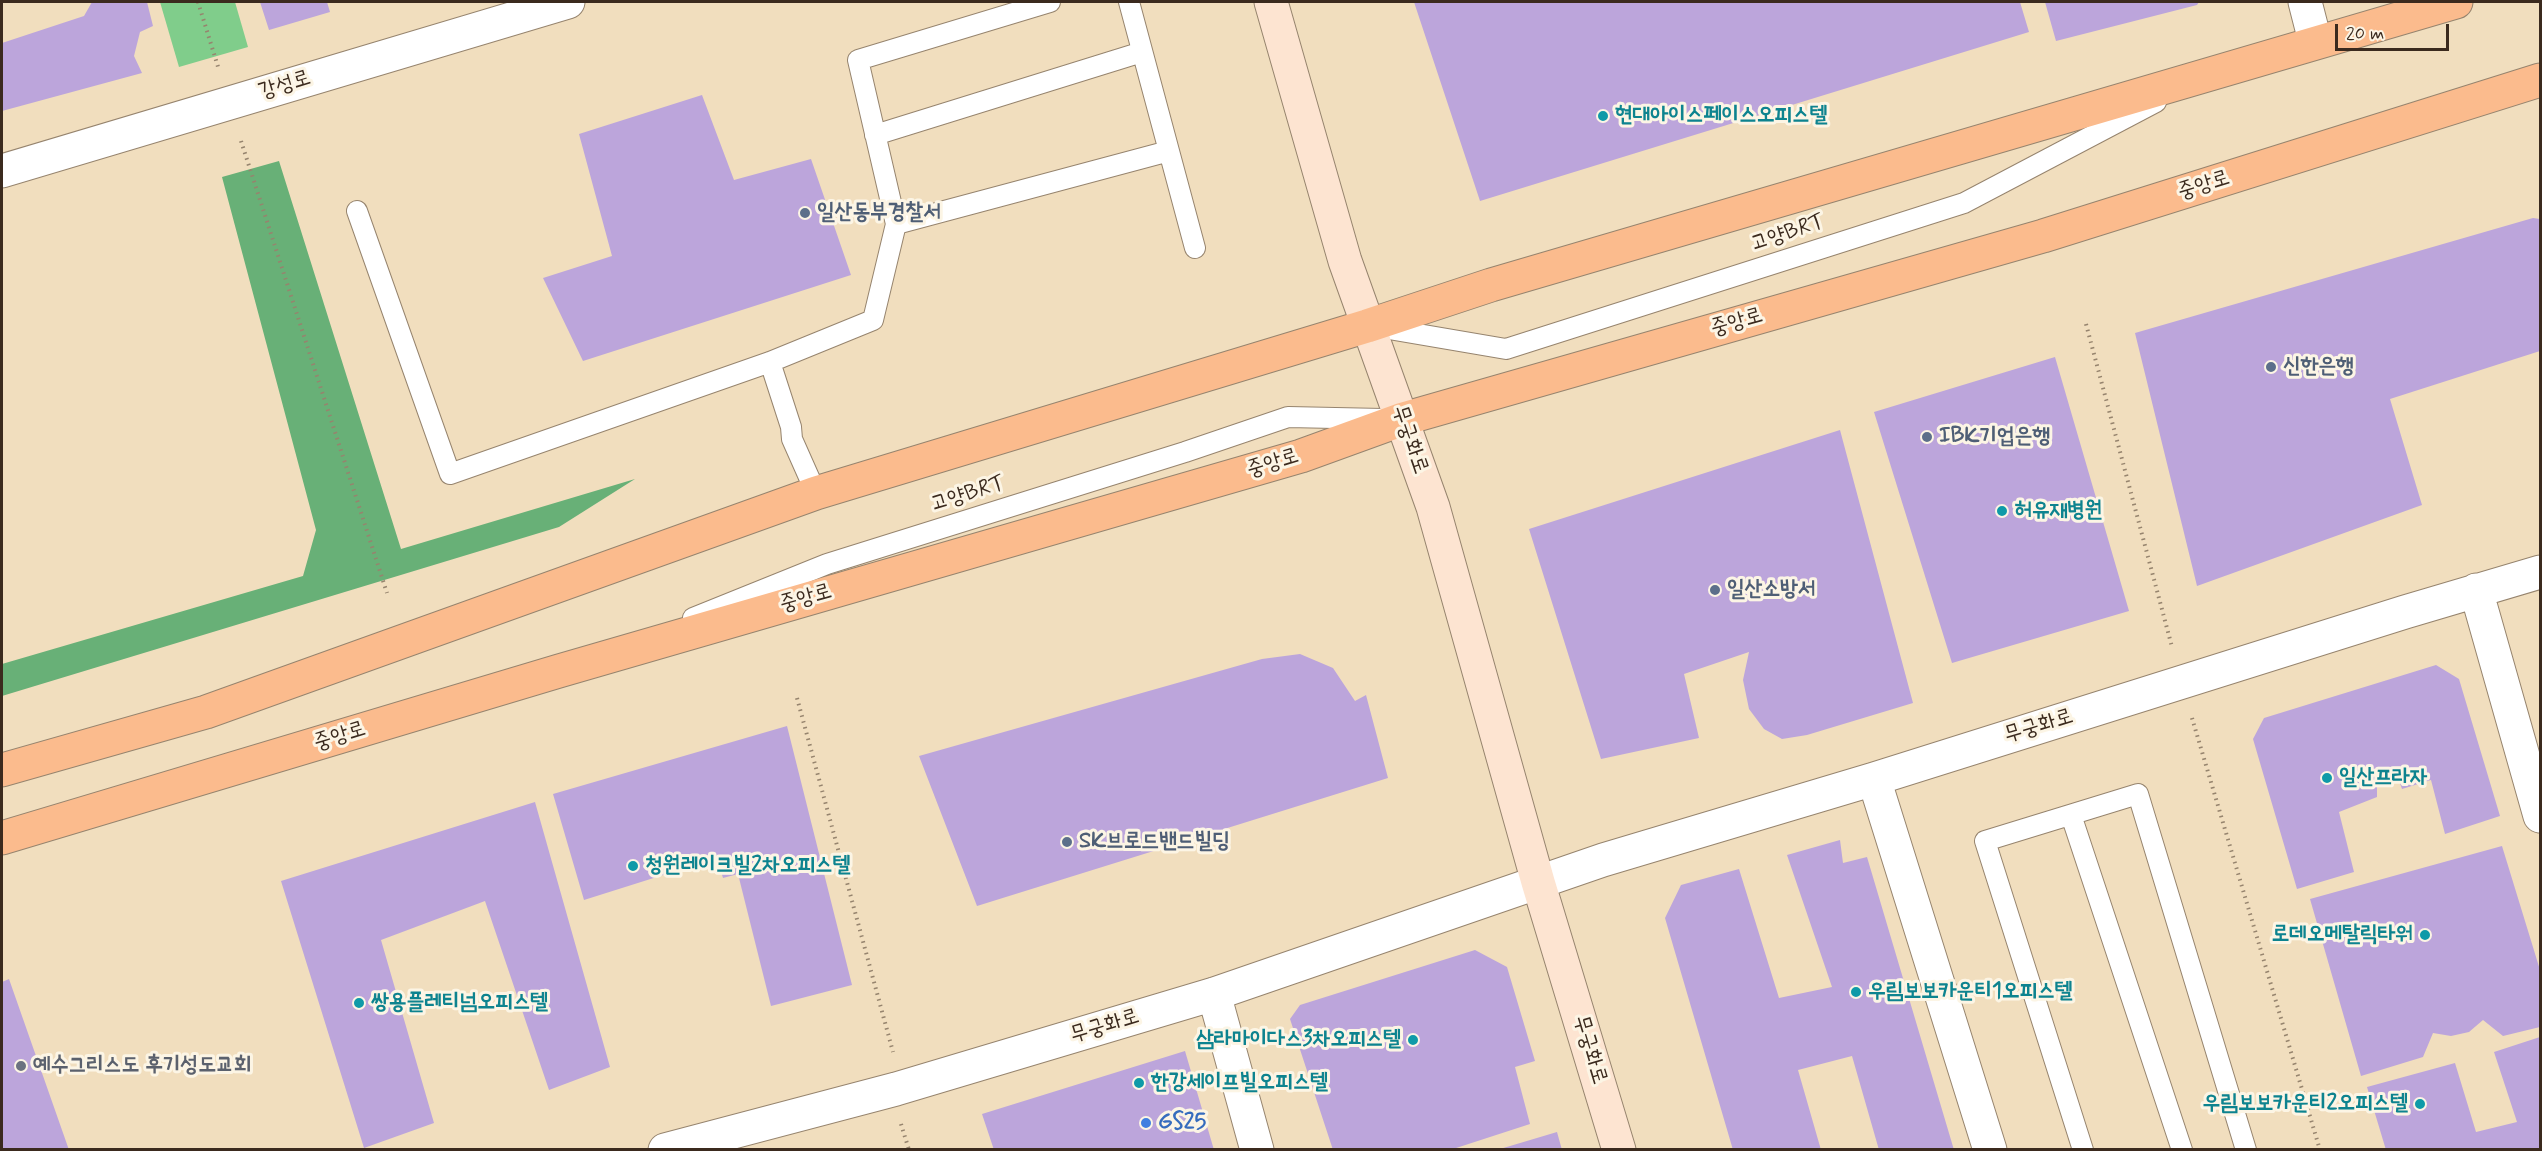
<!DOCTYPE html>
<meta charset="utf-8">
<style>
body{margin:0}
#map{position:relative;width:2542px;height:1151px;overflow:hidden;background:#f1debe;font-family:Mynerve,sans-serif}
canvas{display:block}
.frame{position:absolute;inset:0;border:3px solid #3b2a1e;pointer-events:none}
.scale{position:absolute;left:2335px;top:24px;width:114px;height:27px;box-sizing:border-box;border:3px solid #3b2a1e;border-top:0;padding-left:8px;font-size:18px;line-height:21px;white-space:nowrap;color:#3b2a1e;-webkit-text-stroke:4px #fcf5e5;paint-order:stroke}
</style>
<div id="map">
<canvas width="2542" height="1151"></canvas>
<div class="frame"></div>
<div class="scale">20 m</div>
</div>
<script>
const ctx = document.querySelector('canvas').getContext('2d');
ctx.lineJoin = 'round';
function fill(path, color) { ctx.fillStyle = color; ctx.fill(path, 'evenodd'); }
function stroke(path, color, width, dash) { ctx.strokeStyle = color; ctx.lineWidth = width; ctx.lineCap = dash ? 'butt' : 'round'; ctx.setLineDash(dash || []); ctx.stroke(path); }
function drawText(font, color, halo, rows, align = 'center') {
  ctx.font = font + ' Mynerve,"Poor Story",sans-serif'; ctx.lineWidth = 6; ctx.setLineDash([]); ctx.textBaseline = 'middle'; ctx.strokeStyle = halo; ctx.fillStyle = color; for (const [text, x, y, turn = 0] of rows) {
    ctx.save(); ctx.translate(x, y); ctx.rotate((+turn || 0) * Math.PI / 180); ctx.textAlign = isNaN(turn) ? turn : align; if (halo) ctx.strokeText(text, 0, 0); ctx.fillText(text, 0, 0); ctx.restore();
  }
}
const green = new Path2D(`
 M160 2H235L248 47 179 67Z`);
const forest = new Path2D(`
 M279 161 401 549 635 479 559 527 2 696V664L303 576 316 530 222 177Z`);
const building = new Path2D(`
 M92 2H147L153 26 140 32 134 56 142 73 2 111V43L84 16Z
 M260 2H327L330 12 269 30Z
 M1414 2H2020L2029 32 1480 201Z
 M2045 2H2199L2197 5 2056 41Z
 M702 95 734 180 811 159 851 275 583 361 543 278 612 256 579 134Z
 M2533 218 2540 219V351L2390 399 2422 505 2197 586 2135 333Z
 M2055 357 2129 611 1952 663 1874 412Z
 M1840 430 1913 703 1807 735 1782 739 1764 729 1749 709 1743 680 1749 652 1684 674 1699 738 1601 759 1529 529Z
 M1300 654 1333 668 1355 701 1366 695 1388 778 977 906 919 756 1262 659Z
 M2436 665 2459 679 2500 816 2445 834 2431 780 2402 789 2397 775 2377 782V797L2339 812 2354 872 2297 889 2253 739 2264 718Z
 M787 726 852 985 771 1006 738 874 723 878 717 858 584 900 553 794Z
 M535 802 610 1067 549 1090 485 901 381 940 434 1123 364 1148 281 881Z
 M1840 840 1843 863 1867 857 1954 1150H1879L1852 1056 1798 1070 1821 1150H1733L1665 918 1681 885 1739 869 1779 998 1832 987 1787 855Z
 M2502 846 2540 970V1027L2503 1036 2483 1020 2469 1032 2451 1036 2433 1033 2423 1057 2361 1076 2310 899Z
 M1475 950 1507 967 1535 1061 1515 1067 1530 1124 1450 1150H1333L1290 1019 1300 1005Z
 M9 979 69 1150H2V982Z
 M2540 1037V1150H2386L2367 1087 2455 1063 2476 1132 2517 1122 2494 1052Z
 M1185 1051 1214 1150H994L982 1114Z
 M1557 1132 1562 1150H1500V1149Z`);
const path = new Path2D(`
 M198 2 219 70
 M241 141 387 593
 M2086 324 2172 647
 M797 698 893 1052
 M2192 718 2320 1150
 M901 1124 909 1150`);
const service = new Path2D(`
 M1129 2 1195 248
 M875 135 1142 52
 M357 211 450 474 770 362 873 320 896 224 858 60 1050 2
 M896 224 1169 151
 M1377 327 1506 349 1964 203 2156 102
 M770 362 791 427 792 439 816 493
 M693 618 827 564 1185 452 1288 417 1383 419
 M2071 815 2182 1150
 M2083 1150 1985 841 2138 794 2246 1150`);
const minor = new Path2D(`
 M2476 590 2540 816
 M1874 779 1990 1150
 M1214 994 1257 1150
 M665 1150 896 1089 1214 994 1603 860 1874 779 2405 612 2540 572`);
const tertiary = new Path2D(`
 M2305 2 2315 41
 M2 171 568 2`);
const secondary = new Path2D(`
 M1271 2 1345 261 1433 507 1538 882 1619 1150`);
const primary = new Path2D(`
 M2 770 206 712 816 493 1367 326 1491 285 2456 2
 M2 838 559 671 1301 456 1403 419 2043 236 2540 80`);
const markers = [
 [1603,116,6,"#0f9aa8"],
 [805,213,6,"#5c6f8a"],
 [2271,367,6,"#5c6f8a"],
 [1927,437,6,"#5c6f8a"],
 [2002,511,6,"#0f9aa8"],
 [1715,590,6,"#5c6f8a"],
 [2327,778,6,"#0f9aa8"],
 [1067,842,6,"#5c6f8a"],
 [633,866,6,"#0f9aa8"],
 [2425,935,6,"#0f9aa8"],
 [1856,992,6,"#0f9aa8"],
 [359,1003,6,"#0f9aa8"],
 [1413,1040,6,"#0f9aa8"],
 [21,1066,6,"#6b7280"],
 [1139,1083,6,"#0f9aa8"],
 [2420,1104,6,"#0f9aa8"],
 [1146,1123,6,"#3f7fe0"]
];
const streetNames = [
 ["강성로",285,86,-17],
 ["중앙로",2204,186,-17],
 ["고양BRT",1788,234,-18],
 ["중앙로",1737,323,-16],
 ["무궁화로",1409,440,71],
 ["중앙로",1273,464,-17],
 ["고양BRT",968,495,-17],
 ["중앙로",806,599,-16],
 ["무궁화로",2039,727,-17],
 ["중앙로",340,737,-17],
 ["무궁화로",1105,1027,-17],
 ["무궁화로",1589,1050,73]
];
const cultureNames = [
 ["현대아이스페이스오피스텔",1615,116],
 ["허유재병원",2014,511],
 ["일산프라자",2339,778],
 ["청원레이크빌2차오피스텔",645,866],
 ["로데오메탈릭타워",2413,935,"right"],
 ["우림보보카운티1오피스텔",1868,992],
 ["쌍용플레티넘오피스텔",371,1003],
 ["삼라마이다스3차오피스텔",1401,1040,"right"],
 ["한강세이프빌오피스텔",1151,1083],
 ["우림보보카운티2오피스텔",2408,1104,"right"]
];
const serviceNames = [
 ["일산동부경찰서",817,213],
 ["신한은행",2283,367],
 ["IBK기업은행",1939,437],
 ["일산소방서",1727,590],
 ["SK브로드밴드빌딩",1079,842]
];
const worshipNames = [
 ["예수그리스도 후기성도교회",33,1066]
];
const shopNames = [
 ["GS25",1158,1123]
];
fill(green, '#80cd8b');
fill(forest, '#68b077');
fill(building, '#bca5db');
stroke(service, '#96846e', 22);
stroke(minor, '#96846e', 35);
stroke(tertiary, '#96846e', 35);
stroke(secondary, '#96846e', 35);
stroke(primary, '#96846e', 35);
stroke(path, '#96846e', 4, [1.5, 4.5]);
stroke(service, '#fff', 20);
stroke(minor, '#fff', 33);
stroke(tertiary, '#fff', 33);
stroke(secondary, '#fde4d1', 33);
stroke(primary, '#fbbb8d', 33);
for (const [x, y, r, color] of markers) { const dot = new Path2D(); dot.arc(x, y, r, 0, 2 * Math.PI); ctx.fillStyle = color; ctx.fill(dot); stroke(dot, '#fcf5e5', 2); }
drawText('22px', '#3b2a1e', '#fcf5e5', streetNames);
drawText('bold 22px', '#0d838f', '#fcf5e5', cultureNames, 'left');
drawText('bold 22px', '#4e5e75', '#fcf5e5', serviceNames, 'left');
drawText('bold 22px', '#5b616d', '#fcf5e5', worshipNames, 'left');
drawText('bold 22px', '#366cbe', '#fcf5e5', shopNames, 'left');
</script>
